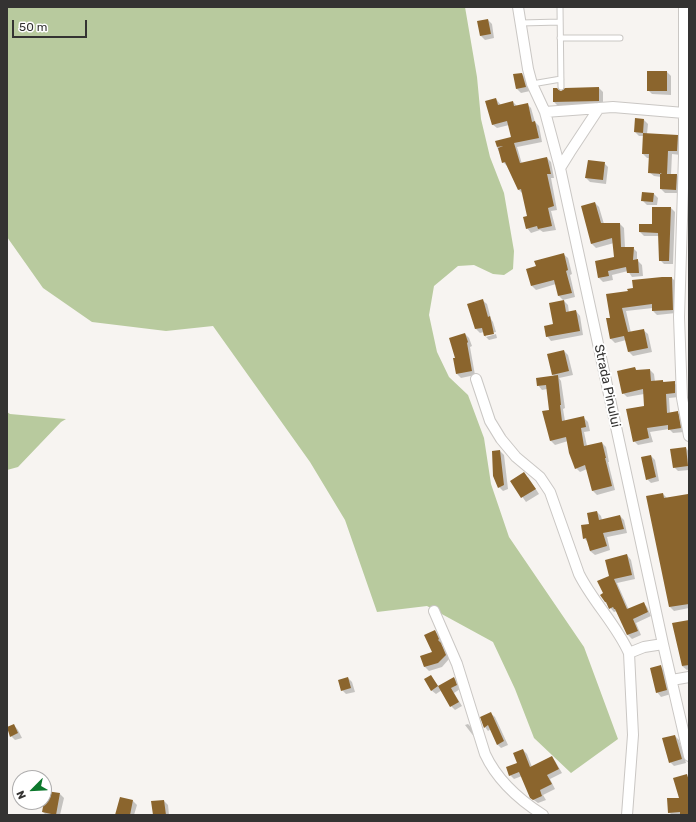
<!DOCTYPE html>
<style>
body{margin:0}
#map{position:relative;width:696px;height:822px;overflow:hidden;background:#f7f4f1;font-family:Rubik,sans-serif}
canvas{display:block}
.frame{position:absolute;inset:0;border:8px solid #343332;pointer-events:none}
.north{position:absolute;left:12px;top:770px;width:40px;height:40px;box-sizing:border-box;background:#fff;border:1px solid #aeadad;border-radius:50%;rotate:246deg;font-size:11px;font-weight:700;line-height:16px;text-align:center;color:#343332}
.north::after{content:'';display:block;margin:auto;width:14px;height:18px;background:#0c782c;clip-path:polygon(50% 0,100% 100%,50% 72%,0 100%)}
.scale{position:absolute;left:12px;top:20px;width:75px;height:18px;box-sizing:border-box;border:2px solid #343332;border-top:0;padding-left:5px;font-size:12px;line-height:14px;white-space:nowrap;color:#343332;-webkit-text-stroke:3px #fff;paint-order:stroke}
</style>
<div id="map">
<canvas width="696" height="822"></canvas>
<div class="frame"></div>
<div class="north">N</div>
<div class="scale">50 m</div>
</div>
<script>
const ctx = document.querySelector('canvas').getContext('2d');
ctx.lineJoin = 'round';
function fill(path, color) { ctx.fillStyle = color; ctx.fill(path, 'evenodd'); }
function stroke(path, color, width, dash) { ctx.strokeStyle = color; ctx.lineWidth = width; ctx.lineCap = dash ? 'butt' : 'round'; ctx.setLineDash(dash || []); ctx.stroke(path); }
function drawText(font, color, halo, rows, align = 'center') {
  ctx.font = font + ' Rubik,sans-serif'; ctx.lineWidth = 4; ctx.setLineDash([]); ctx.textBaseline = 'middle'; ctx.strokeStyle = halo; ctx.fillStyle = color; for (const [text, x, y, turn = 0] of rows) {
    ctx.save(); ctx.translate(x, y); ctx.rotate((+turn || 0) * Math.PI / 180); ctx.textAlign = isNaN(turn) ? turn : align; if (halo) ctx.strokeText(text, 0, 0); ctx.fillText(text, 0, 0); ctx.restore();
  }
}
const green = new Path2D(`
 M7 7H465L477 77 481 119 490 157 504 193 514 251 513 269 504 275 493 274 474 265 458 266 434 286 429 315 437 352 449 377 468 395 484 438 491 484 509 537 584 647 618 739 571 773 534 738 515 689 493 642 427 606 377 612 345 520 310 462 213 326 166 331 92 322 43 288 7 237Z
 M7 412 10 414 66 419 61 422 18 467 7 470Z`);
const shadow = new Path2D(`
 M488 20 492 24 494 38 485 40 481 36 478 22Z
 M667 72 671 76V95L652 94 648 90Z
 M522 74 526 78 530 91 521 93 517 89Z
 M599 88 603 92V105L558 106 554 102 560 91Z
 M496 99 501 105 513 102 517 106 527 104 531 108 535 122 539 126 542 142 517 147 522 164 547 158 551 162 554 178H551L557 210 551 211 556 230 543 232 540 230 531 233 527 228 528 217 523 194 519 190 507 166 503 162 497 147 512 137 509 125 497 128 492 124Z
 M644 120 648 124 647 134 677 136 681 140V155L672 154 671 175H677L681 179 680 193H665L661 189V177L654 176 649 172 650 158H647L643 154 644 136H639L635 132Z
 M604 163 608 167 606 184 590 182 586 178Z
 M654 194 658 198 657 205H647L642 200Z
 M595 203 599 207 604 224H620L624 228 625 248H633L637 252V260L642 265 643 276 632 277 628 271 612 275 613 280 603 282 599 278 616 258 614 243 596 248 592 244 582 206Z
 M671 208 675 212 673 264H664L660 260 659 236H644L640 232 653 225Z
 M563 254 568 258 572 274 570 275 575 297 563 300 559 296 556 284 536 290 532 286 537 267Z
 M672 278 676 282V313L657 315 653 311V308L626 311 631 333 643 330 648 334 652 352 633 356 629 352 626 340 615 343 611 339V318L629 292Z
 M482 300 487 304 491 319 493 322 496 332 486 334V337L496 334 497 338 489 340 485 336 484 332 480 333 476 329 468 304Z
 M564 301 568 305 569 313 576 311 580 316 583 335 551 341 547 336 554 325Z
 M465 334 469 338 472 346 470 347 475 375 461 378 457 374 456 359Z
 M564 351 568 355 573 375 559 378 561 381 565 408 563 409 565 421 584 418 588 422 590 431 584 432 587 446 602 443 606 447 609 462H608L615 490 597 495 593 491 587 469 580 472 576 468 568 441 555 445 551 441 544 412 550 411 547 389 542 390 538 385 555 377 553 375Z
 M635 368 637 371 650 370 654 374 655 382 663 381 665 383H674L679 387V397L669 398 670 413 677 412 682 417 684 432 673 433 669 429 650 432 653 442 638 445 634 441 645 407 644 394 627 397 623 393Z
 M686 448 689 452V470L678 471 674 467Z
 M500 451 504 455 508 489 503 491 499 487Z
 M651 456 655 460 659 481 651 483 647 479Z
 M528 477 539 494 526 502 511 481Z
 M663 494 667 498 688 495 689 496V608L674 611 670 607 647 497Z
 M597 512 601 516 602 520 620 516 624 520 627 533 607 537 610 550 595 555 590 551 588 542 584 538Z
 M627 555 631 560 635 579 617 583 629 610 643 603 647 607 651 616 636 623 641 635 632 639 628 635 618 612 617 611 614 612 605 602 604 594 610 577Z
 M689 621V669L687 670 682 666Z
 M435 631 439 635 443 644H441L445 649 449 659 442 667 429 671 425 667 422 656 433 652Z
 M661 667 665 671 671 694 661 697 657 692Z
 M431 676 439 687 454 678 458 682 460 689 454 693 462 706 455 710 451 706 442 690 436 694 431 690Z
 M348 678 352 682 355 692 346 694 342 690Z
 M490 713 495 717 508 745 501 748 497 744 491 729 488 731 485 727Z
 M468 724 472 728 475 738 465 725Z
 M14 725 18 730 22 738 15 740 11 736 7 728Z
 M675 736 679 740 686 763 674 766 670 762Z
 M523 750 527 754 532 767 551 757 555 761 562 773 550 779 555 789 543 795 546 800 538 803 531 798 522 776 514 779 510 775 518 764Z
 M60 794 64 798 60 815H46L43 812Z
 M120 798 133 801 137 805 134 815H116Z
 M689 798V815H672L669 812Z
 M164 801 168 805 169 815H154Z`);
const building = new Path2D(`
 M488 19 491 34 480 36 477 21Z
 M647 71H667V91H647Z
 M522 73 526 87 516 89 513 74Z
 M599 87V101L553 102V88H557L559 90 561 91 565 88Z
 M496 98 498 105 513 101 514 106 528 103 532 122 535 121 539 138 514 143 520 163 547 157 551 174H547L554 206 548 208 552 226 538 229 537 226 526 229 523 217 527 216 521 189 518 190 505 162 502 163 498 148 503 146 497 147 495 141 511 137 507 121 492 125 485 101Z
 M635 118 644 119 643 133 634 132Z
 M643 133 678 135 677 151H668L667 174H677L676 190 660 189V173L662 174 648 173 649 154H642Z
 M588 160 605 162 603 180 585 178Z
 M642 192 654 193 653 202 641 201Z
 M595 202 601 223H620L621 247H634L633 260 638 259 639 273H627L626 267 608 271 609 276 598 278 595 261 614 257 612 238 591 244 581 206Z
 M652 207H671L669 261H659L658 233 639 232V224H652Z
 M564 253 568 270 566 271 572 293 558 296 554 280 531 286 526 269 536 266 534 261Z
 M662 277H672L673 310 652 311V304L622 308 628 332 644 329 648 348 628 352 624 336 610 339 606 318H610L606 294 628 291 627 289 633 288 632 280Z
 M483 299 488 317 490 316 494 334 484 336 482 328 475 329 467 304Z
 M564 300 566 312 576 310 580 331 546 337 544 326 553 324 549 303Z
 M465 333 468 342 467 343 472 371 456 374 453 358H455L449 338Z
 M564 350 569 371 552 375 547 354Z
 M635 367 636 370 650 369 651 381 663 380V382L675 381V393L666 394 667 413 678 411 681 428 668 430V425L647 428 649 438 633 442 626 409 644 406 643 389 622 394 617 371Z
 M558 375 561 405H560L562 421 584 416 586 427 581 428 584 446 602 442 606 458H605L612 486 592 491 585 465 575 469 569 453 566 437 550 441 542 411 549 410 546 385 537 386 536 378Z
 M686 447 688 466 673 468 670 449Z
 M500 450 504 485 498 488 493 476 492 451Z
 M651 455 656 477 646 480 641 457Z
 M524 472 536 489 521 498 510 481Z
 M663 493 664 498 688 494 689 499V604L669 607 646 496Z
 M597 511 599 520 620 515 624 529 603 533 607 546 590 551 586 538 583 539 581 525 589 524 587 513Z
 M627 554 632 575 614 579 627 609 644 602 648 612 633 619 638 631 627 635 615 609H614L613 607 609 609 606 602H605L600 595 603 593 597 581 609 576 605 560Z
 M689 620V665L682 666 672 623Z
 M435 630 439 639 438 640 441 643 446 655 438 663 424 667 420 656 432 652 424 635Z
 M661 665 667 690 656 693 650 668Z
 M431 675 438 686 431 691 424 679Z
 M348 677 351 688 341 691 338 680Z
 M454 677 457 685 451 688 459 702 450 707 438 686Z
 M491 712 504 741 497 745 488 725 484 728 480 717Z
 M14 724 18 733 10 737 7 727Z
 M675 735 682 759 669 763 662 738Z
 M523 749 530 767 552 756 559 769 547 775 552 784 540 790 542 796 533 800 530 798 519 772 509 776 506 767 517 763 513 753Z
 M687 774 689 781V815H680V812L668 813 667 798H679L673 778Z
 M46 791 60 793 56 815 42 812Z
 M120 797 133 800 130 815H115Z
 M164 800 166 815H153L151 801Z`);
const service = new Path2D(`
 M560 7 561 87
 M521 23 560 22
 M560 38H620
 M532 84 561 79`);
const minor = new Path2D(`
 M518 7 528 69 532 84 545 112 560 168 663 644 689 756
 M684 7V156L679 317 682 398 689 436
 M545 112 613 107 684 113 689 117
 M560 168 570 152 599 108
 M476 379 490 421 501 439 516 457 540 477 550 492 579 574C593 602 616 624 629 653
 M434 611 457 664 485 754C497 780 518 799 543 815
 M672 680 689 677
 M627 815 633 735 629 653 644 647 663 644`);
const streetNames = [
 ["Strada Pinului",607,386,78]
];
fill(green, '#b8ca9e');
fill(shadow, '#0003');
fill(building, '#8b652d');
stroke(service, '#cac7c4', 7);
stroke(minor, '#cac7c4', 12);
stroke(service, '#fff', 5);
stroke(minor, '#fff', 10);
drawText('13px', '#343332', '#fff', streetNames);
</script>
